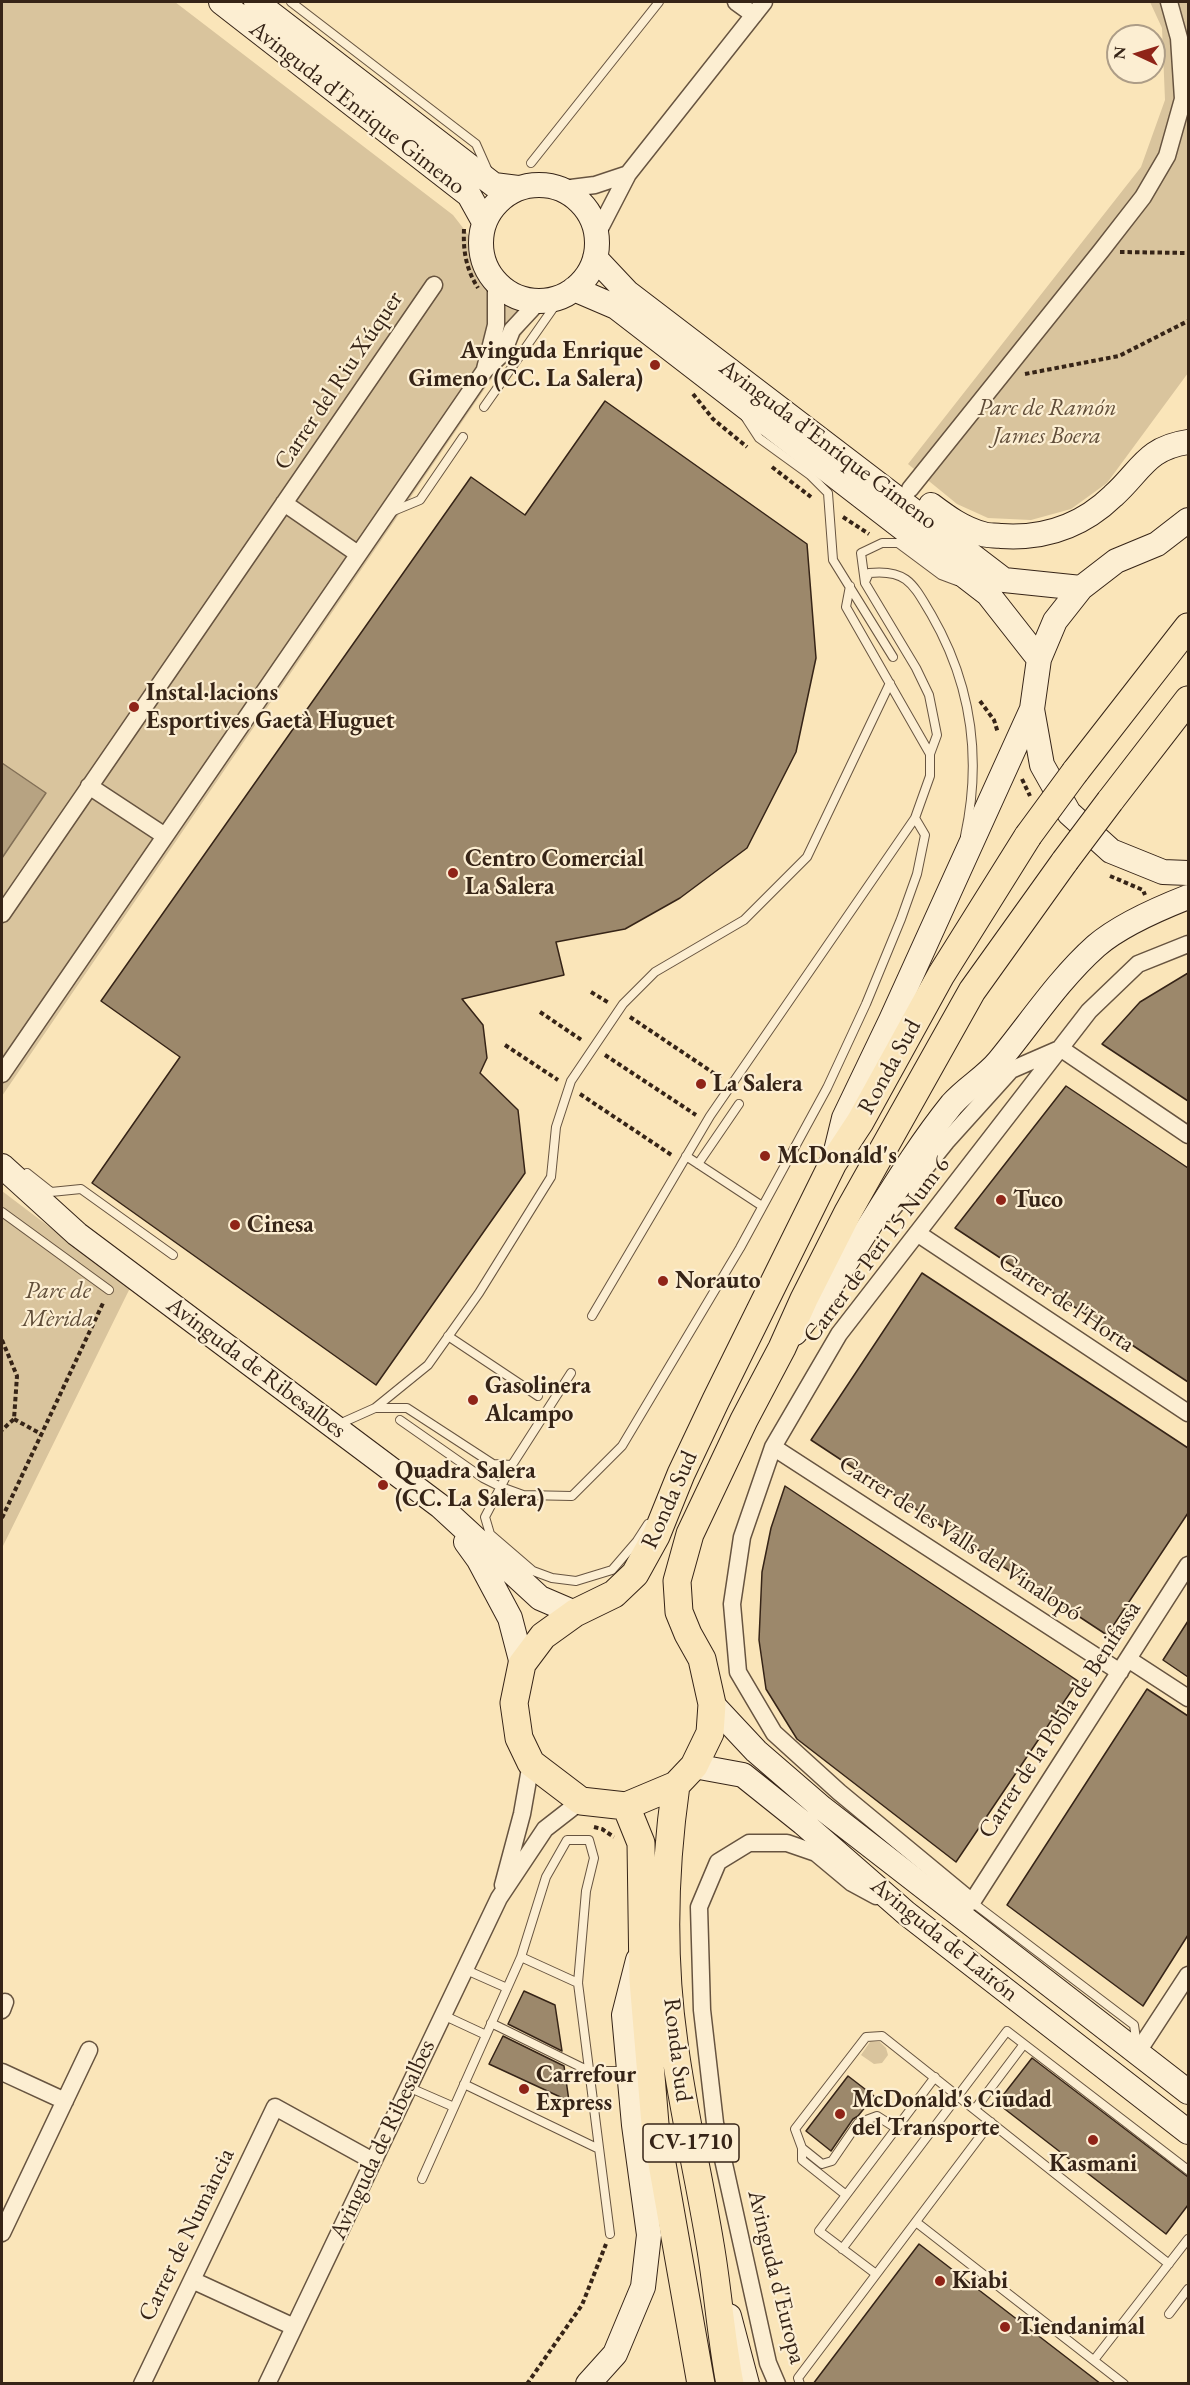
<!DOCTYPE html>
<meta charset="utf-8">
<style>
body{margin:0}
#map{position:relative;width:1190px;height:2385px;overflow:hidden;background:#fae5b9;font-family:"EB Garamond",serif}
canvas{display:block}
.frame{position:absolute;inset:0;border:3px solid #362417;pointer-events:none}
.north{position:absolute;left:1106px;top:24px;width:60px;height:60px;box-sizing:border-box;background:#fceed2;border:2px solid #ad9d87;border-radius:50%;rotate:274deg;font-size:16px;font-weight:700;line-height:24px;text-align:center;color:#362417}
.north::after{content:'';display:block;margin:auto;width:21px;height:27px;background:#8f2418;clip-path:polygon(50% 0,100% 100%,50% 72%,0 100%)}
</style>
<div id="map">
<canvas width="1190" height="2385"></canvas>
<div class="frame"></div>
<div class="north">N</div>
</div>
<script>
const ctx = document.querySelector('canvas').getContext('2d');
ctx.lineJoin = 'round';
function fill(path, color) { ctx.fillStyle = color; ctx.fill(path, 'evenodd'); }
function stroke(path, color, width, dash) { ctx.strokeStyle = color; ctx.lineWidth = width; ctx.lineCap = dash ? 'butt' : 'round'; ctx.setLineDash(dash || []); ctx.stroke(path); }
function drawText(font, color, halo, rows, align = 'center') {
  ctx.font = font + ' "EB Garamond",serif'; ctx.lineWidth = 4.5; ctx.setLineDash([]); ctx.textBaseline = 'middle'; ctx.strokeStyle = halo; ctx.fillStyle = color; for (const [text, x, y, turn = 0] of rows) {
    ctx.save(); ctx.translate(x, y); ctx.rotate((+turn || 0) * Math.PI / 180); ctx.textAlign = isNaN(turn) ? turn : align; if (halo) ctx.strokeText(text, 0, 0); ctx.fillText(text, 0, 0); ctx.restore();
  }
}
const green = new Path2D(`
 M2 2H175L453 215 533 318 2 1096Z
 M1150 2H1188V373L1107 483 1071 509 1031 520 988 518 957 504 908 464 1141 167 1165 100 1162 28Z
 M2 1191 130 1288 2 1548Z
 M870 2042H880L886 2048 888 2055 882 2063 874 2064 861 2055Z`);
const water = new Path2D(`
 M2 763 46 793 2 858Z`);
const building = new Path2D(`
 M605 401 807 544 816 658 796 752 747 848 680 898 625 929 556 942 564 975 462 999 483 1025 487 1058 480 1073 518 1110 525 1173 376 1385 92 1183 180 1057 101 1001 471 477 525 515Z
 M1188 973V1101L1102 1044 1140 1002Z
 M1066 1086 1188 1168V1382L955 1228Z
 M922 1273 1188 1448V1513L1107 1635 811 1440Z
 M785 1486 1078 1681 956 1862 797 1739 766 1689 759 1640 762 1572 771 1528Z
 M1188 1621V1677L1163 1660Z
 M1147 1689 1188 1716V1935L1143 2006 1007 1905Z
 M524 1991 555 2005 562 2051 508 2024Z
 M503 2036 564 2066 569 2101 489 2064Z
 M1032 2058 1188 2177V2205L1166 2234 997 2103Z
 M848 2076 874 2096 858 2116 853 2119 831 2151 806 2131Z
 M919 2244 1053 2347 1101 2384H813Z`);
const path = new Path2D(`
 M464 229C463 251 466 269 478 288
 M1120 252 1188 253
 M1025 374 1119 356 1188 321
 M693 394 713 419 747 447
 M772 467 811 497
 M843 517 869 534
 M980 701 994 720 998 733
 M1022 779 1030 796
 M1110 876 1143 890 1145 895
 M591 992 609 1003
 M540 1012 583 1041
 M630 1017 721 1078
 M505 1045 558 1080
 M605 1055 696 1115
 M580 1094 673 1156
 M2 1340 17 1376 14 1419 2 1430
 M14 1419 41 1434
 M2 1518 104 1301
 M594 1827 602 1829 614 1837
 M527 2384 582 2305 606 2244`);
const lane = new Path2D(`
 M291 2 476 144 488 171
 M531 163 659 2
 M484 407 561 297
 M746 418 759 438 810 475 828 493 833 560 893 657
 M391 512 420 500 463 437
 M865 582 869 573C907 569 913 584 931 614 971 683 982 758 965 836
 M850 586 846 607 930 754
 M686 1156 762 1206
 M698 1164 739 1104
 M27 1173 51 1192 81 1189 173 1255
 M2 1212 109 1290
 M592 1316 710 1116 915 818 930 776V754L937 735 929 695 916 668 865 583 861 553 882 543H898L941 575 957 581
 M448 1336 538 1396
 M375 1408H407L493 1464 512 1465 571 1373
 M400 1420 483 1478 501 1487 523 1495 572 1496 622 1446 740 1248 827 1088 866 1004 901 919 917 874 925 835 915 818
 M337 1425 375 1408 428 1365 479 1293 551 1177 556 1127 571 1081 623 1004 655 972 744 920 807 857 890 683
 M512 1465 485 1517 490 1534 533 1571 552 1578 576 1581 612 1570 637 1541 648 1524
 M972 1902 1134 2025 1137 2046
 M521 1957 578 1983
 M464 1969 507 1988
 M443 2015 486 2035
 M491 2023 589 2071H628
 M464 2084 599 2149
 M408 2087 454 2107
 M975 2109 1024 2044
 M896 2128 877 2116 858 2123 832 2161 822 2164 802 2148 795 2129 866 2037 882 2036 1169 2264
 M802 2148V2160L846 2195
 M422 2179 521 1957 546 1877 567 1840H589L594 1858 586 1891 578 1983 610 2234
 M916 2222 1124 2384
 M842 2249 1007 2031 1188 2170
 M876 2274 819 2231 935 2077
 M1169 2314 1188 2289
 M1094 2360 1188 2239
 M800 2384 798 2378 991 2122`);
const street = new Path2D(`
 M736 2 754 15
 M563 189 595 185 628 174
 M597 234 628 174 764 2
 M485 369 496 325V283
 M910 489 1101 251 1143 197 1167 156 1183 99 1179 38 1169 2
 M284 503 358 554
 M89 786 165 836
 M2 914 434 285
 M1188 944 1138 964 1089 1011 839 1334 773 1447 742 1537 732 1604 738 1672 774 1733 839 1792 972 1902 1188 1565
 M1060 1048 1188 1135
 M2 1074 485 370 503 353 512 330 539 301
 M889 1213 946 1142 1011 1070 1057 1050
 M917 1233 1188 1413
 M773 1447 1120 1672
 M1128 1659 1188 1698
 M503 1885 522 1814 531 1763
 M2 2010 5 2002
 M1137 2053 1188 1975
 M2 2072 65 2101
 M2 2233 89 2050
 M192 2280 294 2327
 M142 2384 275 2107 373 2161
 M267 2384 499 1898 545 1829 581 1801
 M777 2384 768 2363 715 2123 702 2010 699 1907 718 1862 749 1843H787L816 1853 852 1883 876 1896`);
const secondary = new Path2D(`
 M221 2 469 195 484 222
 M256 2 494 185 518 188
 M481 243a58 58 0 1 1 116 0a58 58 0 1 1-116 0Z
 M595 258 627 292 1004 580 1081 588
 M574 289 616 307 988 594 1039 659
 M931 505C947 517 963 529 983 534 988 536 995 535 1001 536 1044 539 1082 526 1113 496 1141 471 1146 448 1188 442
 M1032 709 1042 765 1069 813 1111 851 1163 872 1188 873
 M835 1155 844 1118 891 1020 1032 709 1039 659 1055 621 1081 588 1116 561 1157 544 1188 520
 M2 1166 77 1234 440 1506 540 1598 575 1613
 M795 1333C854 1261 894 1176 952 1104 966 1088 986 1077 999 1061 1031 1022 1059 979 1096 946 1119 926 1160 908 1188 897
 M466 1542 479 1560 510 1618 522 1664
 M712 1704 756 1751 822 1808 1188 2092
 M694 1766 743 1775 803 1823 906 1913 1188 2132
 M729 2316 747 2384
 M588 2384 615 2354 643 2287 649 2235 634 2125 624 2015 638 1960`);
const primary = new Path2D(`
 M1075 772 1188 627
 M1110 801 1188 700
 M1028 836 941 975 860 1122 833 1163 716 1400 681 1474 656 1536 635 1574 614 1594 575 1613 543 1636 522 1664 514 1703 519 1738 531 1763 581 1801 626 1806 676 1785 694 1766 710 1733 712 1704 702 1659 688 1634 679 1612 677 1581 690 1534 744 1420 782 1348 804 1299 848 1212 972 991 1065 861
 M676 1785C664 1869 662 1959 674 2043 683 2111 699 2177 710 2244 718 2290 721 2338 730 2384
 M626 1806 641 1843 643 1980 655 2124 701 2384`);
const primaryBridge = new Path2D(`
 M1028 836 1075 772
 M1065 861 1110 801`);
const markers = [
 [655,365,6,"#8f2418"],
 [134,707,6,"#8f2418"],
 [453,873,6,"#8f2418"],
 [701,1084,6,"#8f2418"],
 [765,1156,6,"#8f2418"],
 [1001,1200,6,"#8f2418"],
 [235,1225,6,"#8f2418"],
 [663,1281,6,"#8f2418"],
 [473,1400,6,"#8f2418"],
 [383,1485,6,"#8f2418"],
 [524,2089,6,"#8f2418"],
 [840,2114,6,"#8f2418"],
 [1093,2140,6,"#8f2418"],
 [940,2281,6,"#8f2418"],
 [1005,2327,6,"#8f2418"]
];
const shields = [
 [691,2143,96]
];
const shieldNames = [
 ["CV-1710",691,2143]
];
const streetNames = [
 ["Avinguda d'Enrique Gimeno",357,108,38],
 ["Carrer del Riu Xúquer",339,381,-56],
 ["Avinguda d'Enrique Gimeno",828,445,37],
 ["Ronda Sud",890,1067,-61],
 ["Carrer de Peri 15 Num 6",877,1250,-53],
 ["Carrer de l'Horta",1066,1303,34],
 ["Avinguda de Ribesalbes",256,1368,37],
 ["Ronda Sud",670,1500,-66],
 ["Carrer de les Valls del Vinalopó",960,1539,33],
 ["Carrer de la Pobla de Benifassà",1060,1720,-57],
 ["Avinguda de Lairón",944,1940,39],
 ["Ronda Sud",677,2050,83],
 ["Avinguda de Ribesalbes",383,2140,-65],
 ["Carrer de Numància",187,2235,-64],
 ["Avinguda d'Europa",776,2277,76]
];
const poiNames = [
 ["Avinguda Enrique",643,351,"right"],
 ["Gimeno (CC. La Salera)",643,379,"right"],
 ["Instal·lacions",146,693],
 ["Esportives Gaetà Huguet",146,721],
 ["Centro Comercial",465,859],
 ["La Salera",465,887],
 ["La Salera",713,1084],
 ["McDonald's",777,1156],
 ["Tuco",1013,1200],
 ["Cinesa",247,1225],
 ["Norauto",675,1281],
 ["Gasolinera",485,1386],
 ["Alcampo",485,1414],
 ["Quadra Salera",395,1471],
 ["(CC. La Salera)",395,1499],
 ["Carrefour",536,2075],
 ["Express",536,2103],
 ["McDonald's Ciudad",852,2100],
 ["del Transporte",852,2128],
 ["Kasmani",1093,2164,"center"],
 ["Kiabi",952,2281],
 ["Tiendanimal",1017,2327]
];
const parkNames = [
 ["Parc de Ramón",1047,408],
 ["James Boera",1047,436],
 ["Parc de",58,1291],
 ["Mèrida",58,1319]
];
fill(green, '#d9c49d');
fill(water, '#b7a382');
stroke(water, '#837057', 1.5);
fill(building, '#9c886b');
stroke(building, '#362417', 1.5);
stroke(lane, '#675440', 10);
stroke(street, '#675440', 19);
stroke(secondary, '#362417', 26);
stroke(primary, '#362417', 29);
stroke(path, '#362417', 4, [4.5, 3]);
stroke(lane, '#fceed2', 8);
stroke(street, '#fceed2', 16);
stroke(secondary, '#fceed2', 24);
stroke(primary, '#fae5b9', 27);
stroke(primaryBridge, '#362417', 29, []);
stroke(primaryBridge, '#fae5b9', 27);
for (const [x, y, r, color] of markers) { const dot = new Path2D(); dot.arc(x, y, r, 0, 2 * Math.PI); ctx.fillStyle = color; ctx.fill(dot); stroke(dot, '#fceed2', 2); }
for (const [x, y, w] of shields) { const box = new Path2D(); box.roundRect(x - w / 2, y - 19, w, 38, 4.5); ctx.fillStyle = '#fceed2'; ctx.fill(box); stroke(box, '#362417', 1.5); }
drawText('bold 22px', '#362417', null, shieldNames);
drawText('24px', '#362417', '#fceed2', streetNames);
drawText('bold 24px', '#362417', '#fceed2', poiNames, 'left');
drawText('italic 24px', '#5f4c38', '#fceed2', parkNames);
</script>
